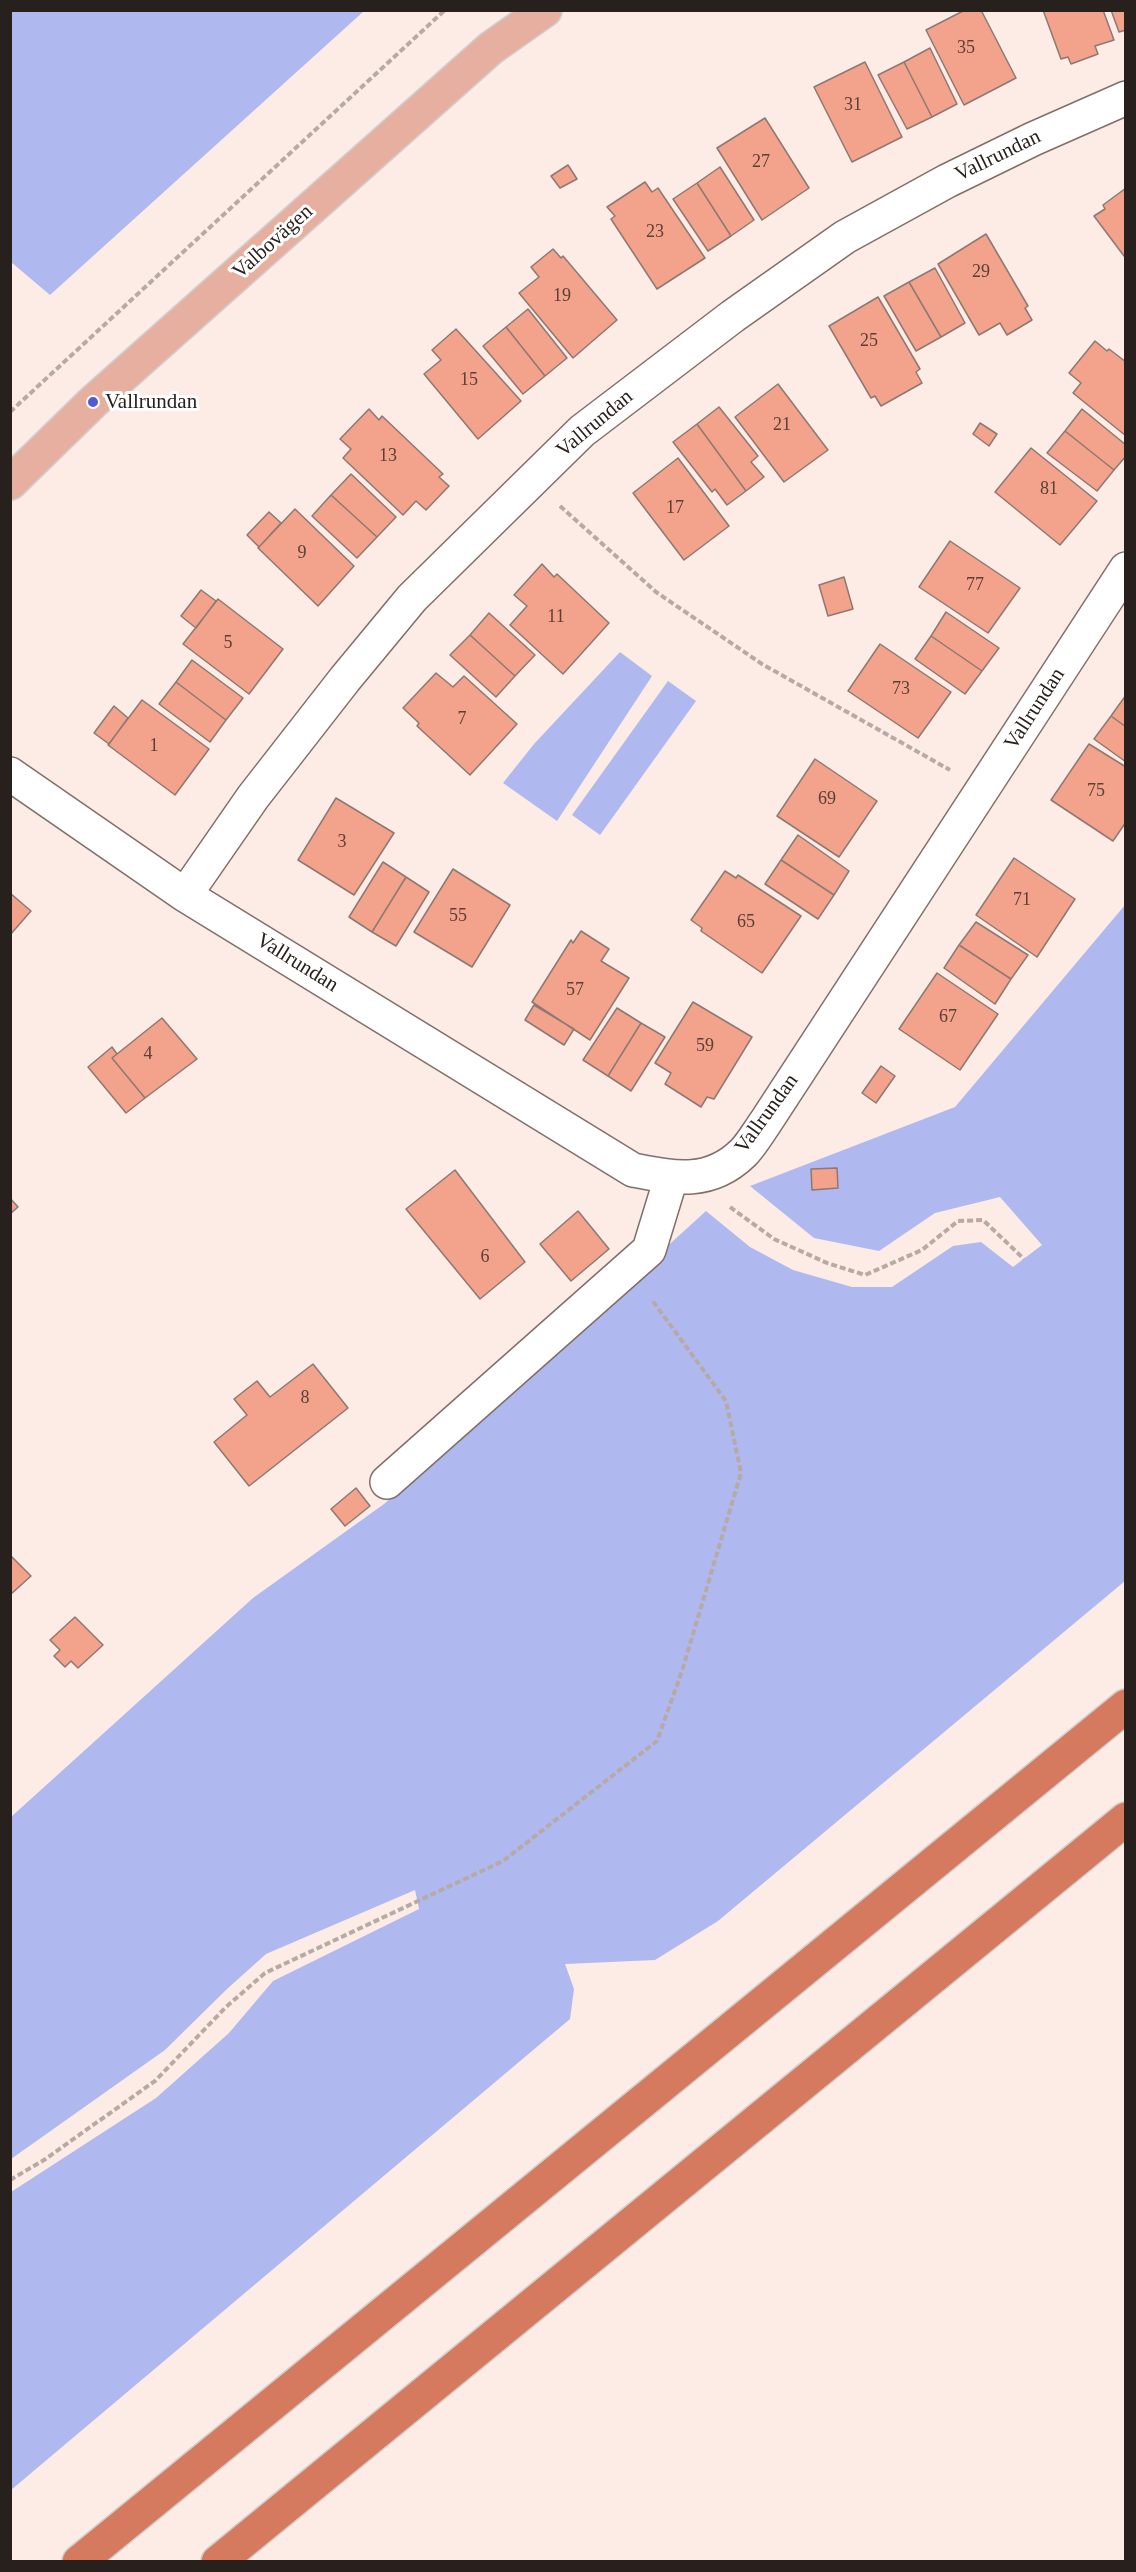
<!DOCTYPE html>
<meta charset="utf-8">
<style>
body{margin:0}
#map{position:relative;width:1136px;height:2572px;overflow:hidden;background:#fdebe5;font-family:Georgia,serif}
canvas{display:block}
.frame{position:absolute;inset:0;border:12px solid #28201d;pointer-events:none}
</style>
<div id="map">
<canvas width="1136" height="2572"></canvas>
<div class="frame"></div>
</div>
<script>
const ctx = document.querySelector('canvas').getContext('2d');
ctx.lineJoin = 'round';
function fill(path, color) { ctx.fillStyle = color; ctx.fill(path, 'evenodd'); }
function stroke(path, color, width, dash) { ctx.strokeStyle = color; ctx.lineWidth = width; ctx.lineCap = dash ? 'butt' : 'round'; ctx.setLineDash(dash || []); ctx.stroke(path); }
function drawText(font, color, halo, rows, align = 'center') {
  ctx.font = font + ' Georgia,serif'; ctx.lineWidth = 6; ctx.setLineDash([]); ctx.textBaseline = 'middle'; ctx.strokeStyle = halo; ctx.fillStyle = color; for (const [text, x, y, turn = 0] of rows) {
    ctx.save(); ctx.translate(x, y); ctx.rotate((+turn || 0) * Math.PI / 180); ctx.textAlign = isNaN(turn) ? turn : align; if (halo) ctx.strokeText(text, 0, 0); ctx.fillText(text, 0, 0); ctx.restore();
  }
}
const green = new Path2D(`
 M10 11 11 10 364 11 50 295 11 262Z
 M620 652 652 676 557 821 503 783 534 744Z
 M668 681 696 701 600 835 572 815Z
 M1125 905V1581L718 1921 655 1960 565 1964 574 1989 570 2019 11 2490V2192L156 2098 229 2033 273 1981 419 1909 415 1890 266 1954 227 1989 165 2050 11 2159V1817L253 1598 384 1504 706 1211 750 1247 793 1270 852 1287H892L953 1246 981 1242 1013 1267 1042 1245 1000 1197 935 1213 879 1251 814 1238 750 1186 955 1107Z`);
const building = new Path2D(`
 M965 10H981L1016 78 964 105 926 30Z
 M1043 10H1103L1114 40 1095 46 1098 54 1071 64 1068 57 1061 59Z
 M1111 10H1126V30L1119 32Z
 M930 48 957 104 932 117 904 62Z
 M865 62 902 137 852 162 814 87Z
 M904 62 932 117 907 129 878 75Z
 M765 118 809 188 762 220 717 148Z
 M568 165 577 179 560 188 551 176Z
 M720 167 754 220 731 236 697 183Z
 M645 182 652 192 658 188 705 258 657 289 611 219 615 216 607 207Z
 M697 183 731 236 708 251 673 199Z
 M1126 188V255L1124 256 1094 216 1105 209 1103 205Z
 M986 234 1028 306 1025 308 1032 320 1007 335 1000 323 979 335 938 264Z
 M553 249 561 258 563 256 617 320 573 358 519 293 539 277 531 267Z
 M935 268 965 323 941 337 909 282Z
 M909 282 941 337 916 351 884 296Z
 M878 297 920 369 916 372 922 383 881 406 875 396 871 398 829 326Z
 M528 309 567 358 545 376 506 327Z
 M506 327 545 376 523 394 483 346Z
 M456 329 521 401 478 439 424 374 441 360 432 350Z
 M1095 341 1107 351 1109 349 1126 362V436L1073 393 1081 383 1069 373Z
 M778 384 828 450 784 482 735 417Z
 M719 407 758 456 751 462 764 477 746 491 697 424Z
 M369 409 379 420 382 416 443 474 439 477 449 486 426 510 416 501 403 515 343 458 351 449 340 439Z
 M1082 409 1126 445V456L1114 470 1065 431Z
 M980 423 997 434 989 446 973 434Z
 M697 424 746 491 727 505 715 489 712 492 673 442Z
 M1065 431 1114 470 1097 491 1047 453Z
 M1031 448 1097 501 1060 545 995 492Z
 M678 458 729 526 684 560 633 493Z
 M351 474 396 517 377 537 331 495Z
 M331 495 377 537 357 558 312 516Z
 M295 509 354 566 318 606 258 548Z
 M269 512 281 523 259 547 247 535Z
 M950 541 1020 588 988 633 919 587Z
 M542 564 554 577 557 574 609 623 563 674 510 625 527 606 514 595Z
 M844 577 853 609 828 616 819 585Z
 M201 590 216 601 196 628 181 616Z
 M218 599 283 649 249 694 183 644Z
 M946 612 999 648 982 671 931 636Z
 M489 613 535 655 515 676 470 635Z
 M470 635 515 676 496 697 450 655Z
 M931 636 982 671 965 694 915 659Z
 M880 644 951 692 918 738 848 691Z
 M192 660 243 698 226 720 176 682Z
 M436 673 453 687 464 676 517 724 470 775 417 726 419 723 403 708Z
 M176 682 226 720 210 742 159 704Z
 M1126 695V727L1111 716Z
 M142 700 209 749 175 795 108 745Z
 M114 706 128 718 109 744 94 733Z
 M1111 716 1126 727V762L1094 739Z
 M1089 744 1126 767V822L1113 841 1051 800Z
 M815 759 877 801 839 857 777 816Z
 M336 798 394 833 354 895 298 860Z
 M798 835 849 871 834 895 781 860Z
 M1014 858 1075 899 1037 957 976 915Z
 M781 860 834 895 818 919 765 884Z
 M383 862 406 877 372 932 349 917Z
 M453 869 510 905 472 967 414 932Z
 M725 871 736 878 738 875 801 916 762 973 701 931 702 928 691 920Z
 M406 877 429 892 396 946 372 932Z
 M10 893 31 911 10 935Z
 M976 922 1028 955 1011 979 959 945Z
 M581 931 609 949 601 961 629 978 590 1040 532 1002 571 940 573 943Z
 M959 945 1011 979 995 1004 944 968Z
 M937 973 998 1014 960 1070 899 1029Z
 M693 1002 752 1037 714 1099 707 1097 701 1107 665 1084 671 1073 655 1063Z
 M534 1005 574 1029 564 1045 525 1020Z
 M617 1008 641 1023 608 1076 583 1060Z
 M162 1018 197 1059 145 1098 112 1058Z
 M641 1023 665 1037 631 1091 608 1076Z
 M112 1047 117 1054 112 1058 145 1098 126 1113 88 1067Z
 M881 1066 895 1076 876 1103 862 1093Z
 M837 1168 838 1188 812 1190 811 1169Z
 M455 1170 525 1262 480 1299 406 1209Z
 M10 1198 18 1207 10 1214Z
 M578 1211 609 1249 571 1281 540 1244Z
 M313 1364 348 1408 249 1486 214 1442 247 1415 234 1399 257 1381 270 1397Z
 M356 1488 370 1506 345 1526 331 1509Z
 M10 1555 31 1576 10 1595Z
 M75 1617 103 1645 78 1668 71 1661 65 1667 54 1656 60 1650 50 1640Z`);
const path = new Path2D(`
 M10 412 445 10
 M560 506 656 592 762 664 950 770
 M730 1207 774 1239 827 1263 865 1275 922 1250 958 1221 983 1220 1024 1259
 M10 2180 44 2160 155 2081 226 2007 265 1973 503 1861 657 1741 682 1671 741 1473 726 1401 652 1300`);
const minor = new Path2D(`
 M10 774 185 895 633 1170C674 1178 709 1186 743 1153 751 1145 758 1133 765 1123L1126 569
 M185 895 253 797 345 679 412 598 582 431 733 316 845 237 947 181 1033 139 1126 98
 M387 1482 649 1250 671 1178`);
const major = new Path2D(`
 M10 483 93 402 491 48 545 10`);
const highway = new Path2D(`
 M79 2562 1126 1706
 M218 2562 1126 1819`);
const markers = [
 [93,402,6,"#545ad1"]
];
const numberNames = [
 ["35",966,48],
 ["31",853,105],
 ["27",761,162],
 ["23",655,232],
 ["29",981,272],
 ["19",562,296],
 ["25",869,341],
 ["15",469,380],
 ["21",782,425],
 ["13",388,456],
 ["81",1049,489],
 ["17",675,508],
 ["9",302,553],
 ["77",975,585],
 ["11",556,617],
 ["5",228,643],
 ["73",901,689],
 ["7",462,719],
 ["1",154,746],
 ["75",1096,791],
 ["69",827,799],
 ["3",342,842],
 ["71",1022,900],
 ["55",458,916],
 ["65",746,922],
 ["57",575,990],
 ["67",948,1017],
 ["59",705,1046],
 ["4",148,1054],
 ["6",485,1257],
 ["8",305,1398]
];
const streetNames = [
 ["Vallrundan",998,156,-26],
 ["Valbovägen",273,242,-42],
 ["Vallrundan",595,424,-40],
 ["Vallrundan",1035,709,-57],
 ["Vallrundan",297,963,32],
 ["Vallrundan",767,1114,-54]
];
const poiNames = [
 ["Vallrundan",105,402]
];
fill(green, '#afb9ef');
fill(building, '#f3a28b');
stroke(building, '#8d7872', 1.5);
stroke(minor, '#826e68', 36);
stroke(major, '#d0cecd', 36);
stroke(highway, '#d0cecd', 36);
stroke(path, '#b7a9a4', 4, [6, 3]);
stroke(minor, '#fff', 33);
stroke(major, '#e6af9f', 33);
stroke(highway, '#d5795f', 33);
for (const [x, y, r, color] of markers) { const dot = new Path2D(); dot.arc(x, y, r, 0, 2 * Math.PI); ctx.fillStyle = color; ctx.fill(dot); stroke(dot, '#fff', 2); }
drawText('18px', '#5b4038', null, numberNames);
drawText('21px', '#28201d', '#fff', streetNames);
drawText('21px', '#28201d', '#fff', poiNames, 'left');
</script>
